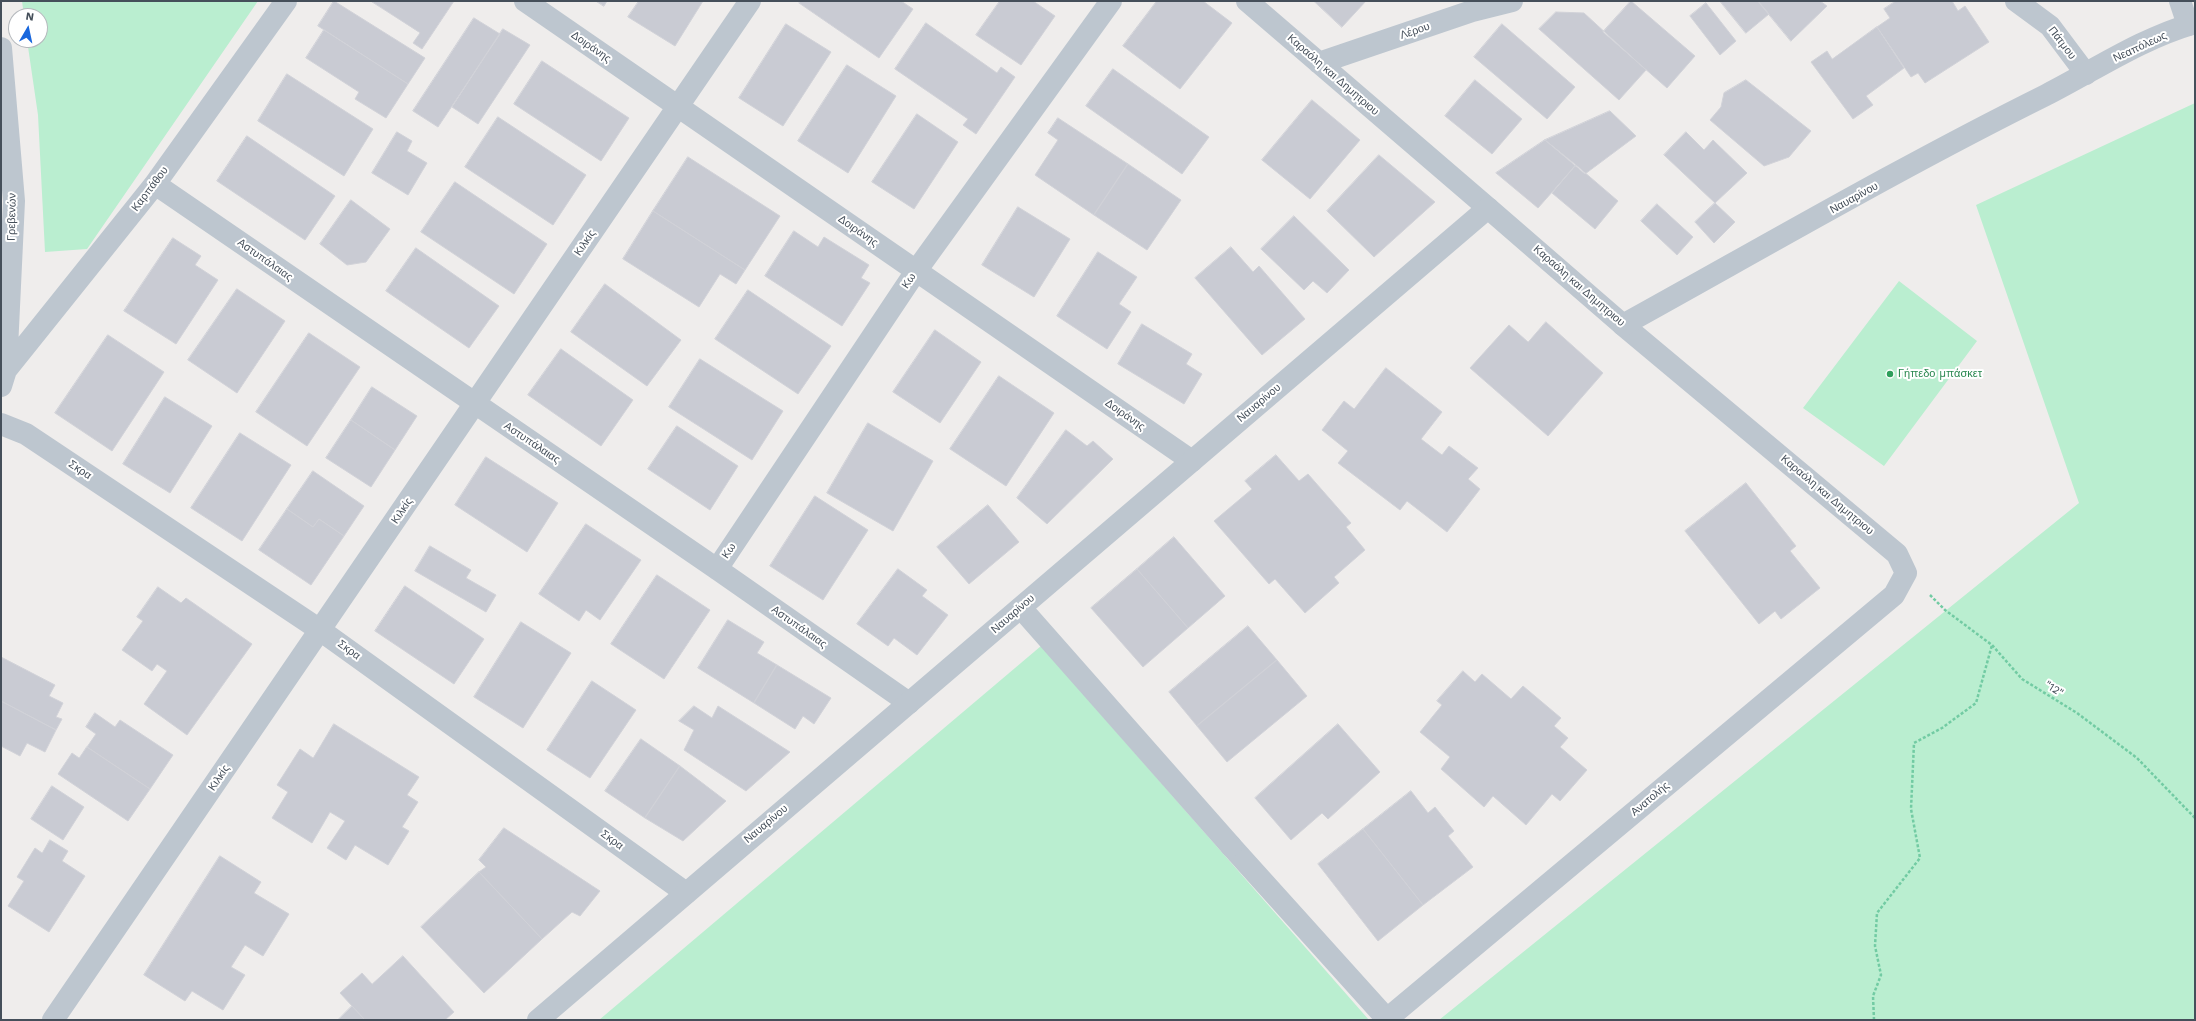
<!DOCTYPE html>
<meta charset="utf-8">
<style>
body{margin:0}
#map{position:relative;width:2196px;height:1021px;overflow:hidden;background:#efedec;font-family:"Work Sans",sans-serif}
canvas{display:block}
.frame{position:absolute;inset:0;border:2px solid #454f5a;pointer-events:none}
.north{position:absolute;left:8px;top:8px;width:40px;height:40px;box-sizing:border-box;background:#fff;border:1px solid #b5b9bd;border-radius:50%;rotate:9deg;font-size:11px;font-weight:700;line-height:16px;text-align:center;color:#454f5a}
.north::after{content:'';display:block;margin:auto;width:14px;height:18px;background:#1967dd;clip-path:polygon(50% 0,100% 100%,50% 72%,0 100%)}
</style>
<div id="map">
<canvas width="2196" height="1021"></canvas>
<div class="frame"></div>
<div class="north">N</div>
</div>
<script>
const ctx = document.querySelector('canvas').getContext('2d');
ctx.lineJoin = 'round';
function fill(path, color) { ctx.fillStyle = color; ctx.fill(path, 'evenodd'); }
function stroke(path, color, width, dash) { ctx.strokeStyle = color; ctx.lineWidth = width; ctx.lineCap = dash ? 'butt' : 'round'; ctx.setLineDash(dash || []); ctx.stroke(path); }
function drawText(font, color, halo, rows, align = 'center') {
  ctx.font = font + ' "Work Sans",sans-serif'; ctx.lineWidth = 4; ctx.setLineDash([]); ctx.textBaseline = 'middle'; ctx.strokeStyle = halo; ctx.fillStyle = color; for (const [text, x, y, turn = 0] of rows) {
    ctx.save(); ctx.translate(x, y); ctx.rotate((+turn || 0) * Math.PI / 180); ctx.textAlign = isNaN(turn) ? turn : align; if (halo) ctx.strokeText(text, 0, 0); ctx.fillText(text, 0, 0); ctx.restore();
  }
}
const green = new Path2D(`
 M22 1H258L87 249 45 252 38 115 27 40H40V16H24Z
 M2195 103V1020H1439L2079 503 1976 205Z
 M1899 281 1977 341 1884 466 1803 408Z
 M1041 646 1369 1020H599Z`);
const building = new Path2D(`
 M334 1 425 58 408 84 318 26Z
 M371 1H454L422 49 413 43 420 33Z
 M596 1H607L604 6Z
 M639 1H703L675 46 628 17Z
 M801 1H901L913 9 879 58 799 3Z
 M1000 1H1033L1055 16 1021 65 976 35Z
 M1157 1H1203L1232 23 1180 89 1123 46Z
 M1314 1H1366L1342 27Z
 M1631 1 1695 56 1667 88 1603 32Z
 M1720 1H1758L1769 14 1746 33Z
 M1758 1H1820L1827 6 1791 41Z
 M1896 1H1952L1958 11 1965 6 1989 42 1925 83 1918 73 1911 77 1877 27 1890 18 1884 9Z
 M1706 3 1736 41 1720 55 1690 16Z
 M1556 12 1584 13 1646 70 1619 100 1539 29Z
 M474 18 500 34 438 127 413 111Z
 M926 23 997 73 1001 67 1015 77 976 134 963 125 968 119 895 69Z
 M786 24 831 52 783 126 739 98Z
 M1502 24 1575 87 1547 119 1474 57Z
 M1877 27 1904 68 1866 96 1873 105 1853 119 1811 62 1827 51 1832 59Z
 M503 29 530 45 478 124 452 107Z
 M324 30 408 84 386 118 355 99 359 92 306 58Z
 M542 61 629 118 601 161 514 104Z
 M847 65 896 96 848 173 798 141Z
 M1113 69 1209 137 1182 174 1086 106Z
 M287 74 373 129 344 176 258 121Z
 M1475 80 1522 119 1492 154 1445 116Z
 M1746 80 1811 131 1789 157 1764 166 1710 120 1721 107 1724 93Z
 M1312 100 1360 140 1310 199 1262 160Z
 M1610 111 1636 136 1585 174 1545 140Z
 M917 114 958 142 914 209 872 182Z
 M498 117 586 175 553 225 465 167Z
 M1058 118 1128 164 1094 215 1035 175 1058 140 1048 133Z
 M397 132 412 141 407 151 427 163 408 195 372 173Z
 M1686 132 1704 150 1713 140 1747 173 1715 203 1664 155Z
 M247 136 335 196 305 240 217 181Z
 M1545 140 1576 165 1538 208 1496 173Z
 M1379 155 1435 202 1374 257 1327 211Z
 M688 157 780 216 745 270 653 211Z
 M1128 164 1181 200 1147 250 1094 215Z
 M1576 165 1618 201 1595 229 1552 193Z
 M455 182 547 244 514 294 421 232Z
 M351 200 390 229 366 262 347 265 320 244Z
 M1715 203 1735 222 1714 243 1695 222Z
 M1657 204 1693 237 1677 255 1641 221Z
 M1018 207 1070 239 1034 297 982 265Z
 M653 211 745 270 736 284 720 274 699 307 623 259Z
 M1294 216 1349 270 1327 293 1313 281 1304 290 1261 249Z
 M794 231 818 247 824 237 869 265 861 278 870 283 842 326 765 276Z
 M173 238 201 256 195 265 218 280 176 344 124 311Z
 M1231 247 1253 272 1259 266 1305 319 1262 355 1195 278Z
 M416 248 499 306 469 348 386 291Z
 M1098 252 1137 277 1119 304 1131 312 1107 349 1057 316Z
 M605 284 681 340 647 386 571 332Z
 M237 289 285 321 237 393 188 360Z
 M748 290 831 346 798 394 715 339Z
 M1546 322 1603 373 1548 436 1470 368 1509 325 1528 342Z
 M1142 324 1192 354 1186 364 1202 374 1184 404 1118 364Z
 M935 330 981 362 940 423 893 392Z
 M309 333 360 367 307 446 256 412Z
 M108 335 164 372 112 451 55 413Z
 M561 349 633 400 601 446 528 395Z
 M700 359 783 411 752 460 669 407Z
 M1386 368 1442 412 1421 439 1442 455 1449 446 1478 468 1468 479 1480 489 1447 532 1407 501 1400 510 1338 463 1348 451 1322 430 1344 401 1354 409Z
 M999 376 1054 413 1006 486 950 449Z
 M372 387 417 416 395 450 351 420Z
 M165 397 212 426 170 493 123 464Z
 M351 420 395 450 371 487 326 458Z
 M868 423 933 461 893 531 827 493Z
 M677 426 738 466 710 510 648 469Z
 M1066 430 1087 446 1093 441 1113 459 1047 524 1017 498Z
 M240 433 291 465 242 541 191 508Z
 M1276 455 1299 481 1308 474 1351 523 1346 527 1365 550 1334 577 1339 583 1305 613 1275 579 1269 584 1214 521 1252 489 1245 481Z
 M486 457 558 503 527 552 455 505Z
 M313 471 364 506 344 536 319 519 313 527 287 509Z
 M1746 483 1796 546 1790 551 1820 588 1781 619 1775 611 1759 624 1685 531Z
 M815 496 868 530 823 600 770 566Z
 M988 505 1019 542 969 584 937 547Z
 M287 509 313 527 319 519 344 536 311 585 259 550Z
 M586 524 641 560 600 620 586 610 579 621 539 594Z
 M1174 537 1225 596 1188 628 1137 569Z
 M430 546 471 570 466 578 496 595 486 612 415 571Z
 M898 569 927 590 922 596 948 615 917 655 894 638 888 646 857 624Z
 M1137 569 1188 628 1143 667 1091 608Z
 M657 575 710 610 664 679 611 644Z
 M405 586 484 639 454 684 375 631Z
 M158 587 181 603 186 598 252 644 187 735 144 704 167 671 157 664 152 671 122 650 143 621 137 617Z
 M728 620 764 642 757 653 777 665 754 703 698 668Z
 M521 622 571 653 523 728 474 697Z
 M1248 626 1277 660 1197 726 1169 692Z
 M1 657 55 685 49 696 63 703 56 717 62 719 56 730 1 701Z
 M1277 660 1307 696 1227 762 1197 726Z
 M777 665 831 698 814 724 803 716 795 729 754 703Z
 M1463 671 1475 682 1482 674 1511 699 1523 686 1561 718 1554 726 1568 738 1560 747 1587 770 1560 801 1552 794 1526 825 1493 796 1484 807 1441 769 1450 757 1420 732 1442 705 1437 701Z
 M592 681 636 710 590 778 547 750Z
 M1 701 56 730 45 752 27 743 20 756 1 746Z
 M694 706 712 718 718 706 790 752 746 791 684 750 694 730 679 721Z
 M95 713 115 727 120 720 173 755 150 789 87 747 96 734 86 727Z
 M334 724 419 777 407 795 418 802 402 827 409 831 388 865 355 845 346 860 327 848 345 821 330 812 312 843 272 818 288 792 277 785 300 749 313 758Z
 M1338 724 1380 772 1328 819 1322 813 1291 840 1255 798Z
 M641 739 680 766 645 818 605 791Z
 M87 747 150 789 128 821 58 774 72 753 79 758Z
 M680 766 726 801 683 841 645 818Z
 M52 786 84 807 63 840 31 819Z
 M1411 791 1428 813 1435 807 1454 831 1448 836 1473 867 1423 905 1363 829Z
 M504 828 600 891 580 916 572 912 542 939 479 872 486 867 479 860Z
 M1363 829 1423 905 1378 941 1318 864Z
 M50 840 68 851 62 861 85 876 49 932 8 906 24 881 17 877 35 848 42 853Z
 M220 856 261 882 254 893 289 914 263 956 245 945 231 967 245 975 223 1010 192 991 185 1001 144 975Z
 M479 872 542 939 484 993 421 927Z
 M403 956 454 1012 445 1020H365L340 993 362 973 372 984Z
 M352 1006 365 1020H338Z`);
const path = new Path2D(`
 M1930 595 1945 610 1992 645 2022 679 2077 713 2137 758 2195 818
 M1874 1020 1873 996 1881 975 1875 946 1877 913 1920 858 1911 809 1914 743 1942 728 1976 703 1992 645`);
const pedestrian = new Path2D(`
 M1231 846 1387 1019`);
const minor = new Path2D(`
 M525 1 1192 461
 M1247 1 1488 208
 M2016 1 2050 26 2086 74
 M2180 1 2188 25
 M1 48 14 201 6 370 1 386
 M1319 63 1472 11 1512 1
 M155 184 717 569 909 703
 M6 370 155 184 286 1
 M1 424 26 434 320 630 686 893
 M717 569 916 271 1111 1
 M1021 608 1231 846
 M1387 1019 1894 595 1906 573 1897 554 1623 325
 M53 1020 750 1`);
const tertiary = new Path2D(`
 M538 1020 1488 208 1623 325C1764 247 1903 166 2046 95 2095 70 2142 38 2195 23`);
const markers = [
 [1890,374,4,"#2e9e5b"]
];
const streetNames = [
 ["Λέρου",1415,31,-19],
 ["Πάτμου",2062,43,53],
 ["Δοιράνης",591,47,35],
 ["Νεαπόλεως",2140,47,-25],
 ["Καραόλη και Δημητριου",1333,75,41],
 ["Καρπάθου",150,189,-53],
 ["Ναυαρίνου",1854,198,-29],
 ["Γρεβενών",12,217,-89],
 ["Δοιράνης",858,231,35],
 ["Κιλκίς",585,243,-56],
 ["Αστυπάλαιας",265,260,35],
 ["Κω",909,281,-56],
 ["Καραόλη και Δημητριου",1579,286,41],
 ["Ναυαρίνου",1259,403,-40],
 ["Δοιράνης",1125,415,35],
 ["Αστυπάλαιας",532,443,34],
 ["Σκρα",80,470,34],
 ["Καραόλη και Δημητριου",1827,495,40],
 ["Κιλκίς",402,511,-56],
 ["Κω",729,551,-56],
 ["Ναυαρίνου",1013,614,-41],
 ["Αστυπάλαιας",799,627,35],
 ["Σκρα",349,650,36],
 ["\"12\"",2054,689,32],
 ["Κιλκίς",219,778,-56],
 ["Ανατολής",1650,799,-40],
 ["Ναυαρίνου",766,824,-40],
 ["Σκρα",612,840,36]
];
const leisureNames = [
 ["Γήπεδο μπάσκετ",1898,374]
];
fill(green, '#baeed0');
fill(building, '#c9cbd3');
stroke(building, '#d1d2d8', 1);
stroke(path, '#72cba3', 2.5, [3, 2]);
stroke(pedestrian, '#bdc6cf', 22);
stroke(minor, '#bdc6cf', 22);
stroke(tertiary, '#bdc6cf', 22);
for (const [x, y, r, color] of markers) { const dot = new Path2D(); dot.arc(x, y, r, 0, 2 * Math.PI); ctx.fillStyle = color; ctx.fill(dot); stroke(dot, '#fff', 1.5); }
drawText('11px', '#454f5a', '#fff', streetNames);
drawText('11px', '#27864d', '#fff', leisureNames, 'left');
</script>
